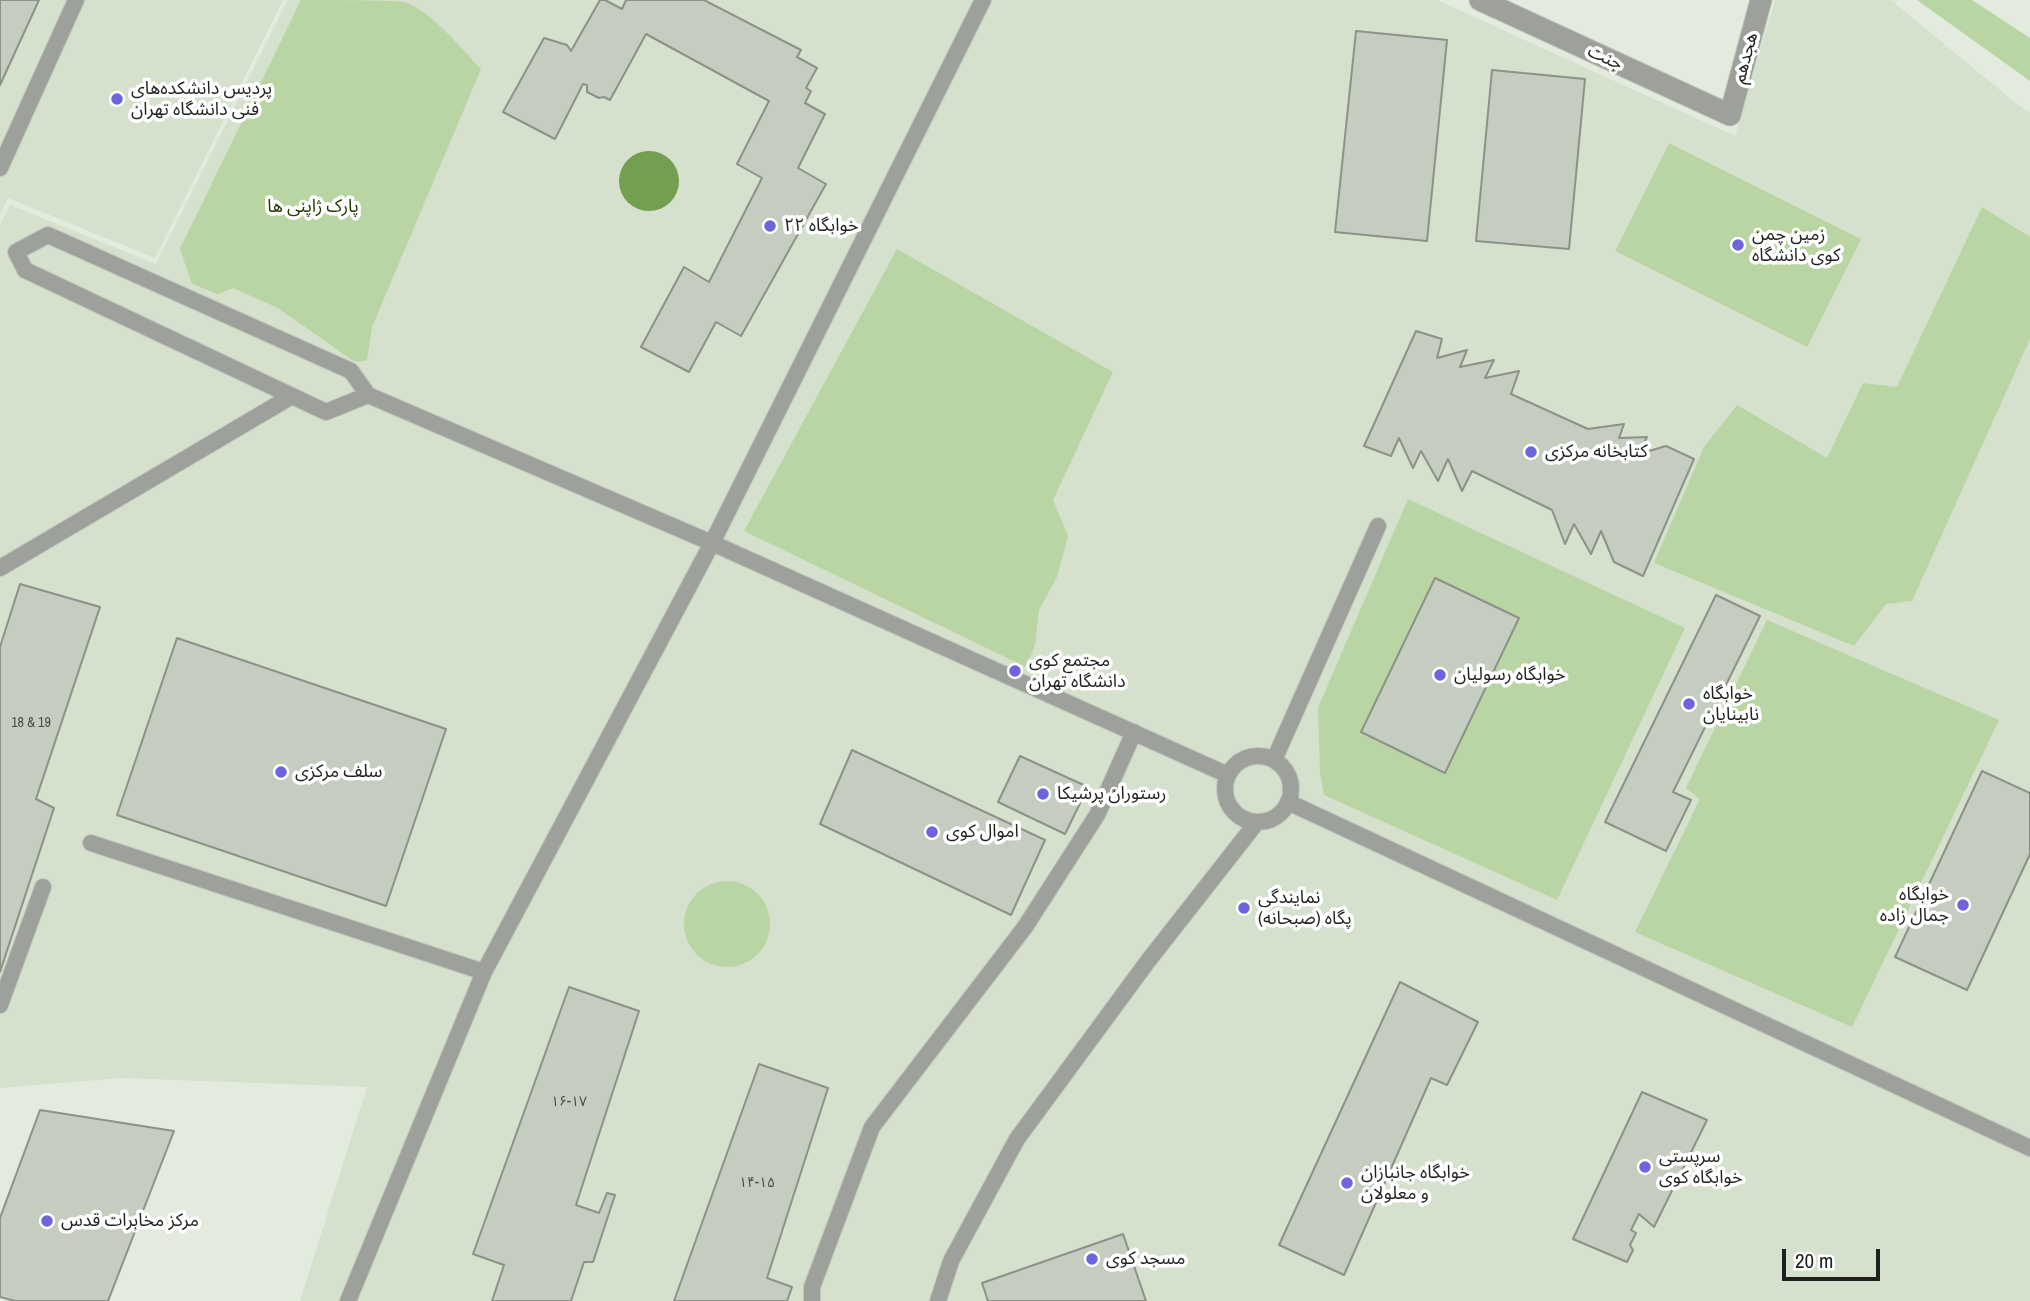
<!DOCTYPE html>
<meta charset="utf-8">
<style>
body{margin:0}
#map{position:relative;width:2030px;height:1301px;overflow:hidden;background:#e3ebde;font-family:"Archivo Narrow",sans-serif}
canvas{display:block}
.scale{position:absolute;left:1782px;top:1249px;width:98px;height:32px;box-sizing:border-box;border:4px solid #1e211d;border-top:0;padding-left:9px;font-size:21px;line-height:24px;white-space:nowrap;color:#1e211d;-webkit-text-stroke:5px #fff;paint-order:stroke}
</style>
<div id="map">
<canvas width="2030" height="1301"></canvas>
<div class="scale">20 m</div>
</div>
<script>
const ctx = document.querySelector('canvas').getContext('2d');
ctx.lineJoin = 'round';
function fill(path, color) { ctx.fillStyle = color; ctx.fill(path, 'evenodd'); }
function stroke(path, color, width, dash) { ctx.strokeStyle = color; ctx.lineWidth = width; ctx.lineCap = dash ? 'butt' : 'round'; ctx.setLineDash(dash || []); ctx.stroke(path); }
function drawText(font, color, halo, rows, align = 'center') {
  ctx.font = font + ' "Archivo Narrow","Noto Sans Arabic",sans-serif'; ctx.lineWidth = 7; ctx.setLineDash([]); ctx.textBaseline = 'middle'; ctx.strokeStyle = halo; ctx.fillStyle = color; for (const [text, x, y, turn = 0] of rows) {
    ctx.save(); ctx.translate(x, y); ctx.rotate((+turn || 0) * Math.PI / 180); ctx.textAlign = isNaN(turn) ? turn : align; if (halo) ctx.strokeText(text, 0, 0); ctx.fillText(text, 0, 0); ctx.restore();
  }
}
const built = new Path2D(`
 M0 0H283L155 258 8 198 0 214Z
 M288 0H1437L1735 136 1775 0H1891L2018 105 2030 113V1301H300L367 1087 122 1078 0 1088V225L10 205 156 264Z`);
const green = new Path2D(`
 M301 0C325 0 382 0 404 2 430 10 462 49 481 69L372 327 367 360 359 362 352 360 278 308 233 288 218 294 192 284 180 249Z
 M1917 0H1972L2030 38V81Z
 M1669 143 1861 239 1807 347 1615 251Z
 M1982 207 2030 237V339L1912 601 1886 604 1854 646 1654 563 1704 447 1737 405 1827 458 1863 383 1897 387Z
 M897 249 1113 372 1053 500 1068 536 1057 577 1039 610 1035 645 1026 667 744 531Z
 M1408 499 1685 628 1557 900 1324 795 1320 773 1318 708Z
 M1767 620 1999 720 1852 1027 1635 932 1700 799 1686 788Z
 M684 924a43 43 0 1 1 86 0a43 43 0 1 1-86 0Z`);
const water = new Path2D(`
 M619 181a30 30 0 1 1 60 0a30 30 0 1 1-60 0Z`);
const building = new Path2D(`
 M0 0H39L0 85Z
 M600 0H605L622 9 626 0H704L801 50 797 57 817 68 806 88 811 91 805 103 825 114 798 168 826 184 741 336 716 322 689 372 641 347 684 267 709 282 762 178 737 164 769 101 646 34 610 100 604 97 599 98 587 92V85L583 84 555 139 503 112 544 38 567 45 571 51Z
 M1356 31 1447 40 1427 241 1335 232Z
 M1492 70 1585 79 1569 249 1476 241Z
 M1416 331 1442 339 1437 358 1467 350 1460 367 1494 360 1485 378 1519 371 1511 394 1588 429 1624 424 1619 438 1647 437 1639 454 1666 446 1694 459 1643 576 1614 562 1601 531 1591 554 1574 524 1565 544 1552 510 1472 471 1462 491 1448 459 1438 481 1421 451 1413 468 1399 438 1391 456 1364 446Z
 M1435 578 1519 618 1445 773 1361 732Z
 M20 584 100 607 36 799 54 808 0 972V647Z
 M1716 595 1760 616 1673 792 1691 800 1666 851 1605 822Z
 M177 638 446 729 386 906 117 815Z
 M852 750 1045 840 1011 915 820 824Z
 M1020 756 1088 787 1065 834 998 802Z
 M1982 771 2030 793V854L1967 990 1895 957Z
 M1400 982 1478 1022 1447 1085 1431 1078 1344 1275 1279 1245Z
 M569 987 639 1011 576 1205 599 1213 607 1193 615 1195 593 1262H584L571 1301H492L504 1265 473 1254Z
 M759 1064 828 1088 767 1278 792 1287 787 1301H674Z
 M1642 1092 1707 1120 1654 1227 1639 1214 1631 1230 1636 1233 1630 1245 1633 1250 1627 1262 1573 1239Z
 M40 1110 174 1131 108 1301H15L0 1297V1218Z
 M1123 1234 1146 1301H988L982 1283Z`);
const lane = new Path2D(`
 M0 168 76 0
 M368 395 326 412 25 270 16 252 48 235 351 371 368 395 712 543 1228 775
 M0 568 292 396
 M1225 789a33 33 0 1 1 66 0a33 33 0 1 1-66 0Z
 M1274 760 1378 526
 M1288 802 2030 1148
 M91 843 484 972
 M0 1005 43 887
 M348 1301 484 972 712 543 983 0
 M812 1301V1287L872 1127 1025 927 1097 815 1134 732
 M938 1301 951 1261 1017 1139 1148 961 1257 822`);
const street = new Path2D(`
 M1480 0 1730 115 1761 0`);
const markers = [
 [117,99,7,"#6d64de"],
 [770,226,7,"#6d64de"],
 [1738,245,7,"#6d64de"],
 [1531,452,7,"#6d64de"],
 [1015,671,7,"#6d64de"],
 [1440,675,7,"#6d64de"],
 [1689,704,7,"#6d64de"],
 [281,772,7,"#6d64de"],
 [1043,794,7,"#6d64de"],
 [932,832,7,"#6d64de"],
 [1963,905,7,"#6d64de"],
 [1244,908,7,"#6d64de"],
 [1645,1167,7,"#6d64de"],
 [1347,1183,7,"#6d64de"],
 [47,1221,7,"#6d64de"],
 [1092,1259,7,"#6d64de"]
];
const numberNames = [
 ["18 & 19",31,723],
 ["۱۶-۱۷",569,1102],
 ["۱۴-۱۵",757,1183]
];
const streetNames = [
 ["جنت",1605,58,25],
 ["هجدهم",1746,58,-75]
];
const poiNames = [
 ["پردیس دانشکده‌های",131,89],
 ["فنی دانشگاه تهران",131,110],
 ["خوابگاه ۲۲",784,226],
 ["زمین چمن",1752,235],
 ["کوی دانشگاه",1752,256],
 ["کتابخانه مرکزی",1545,452],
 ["مجتمع کوی",1029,661],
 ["دانشگاه تهران",1029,682],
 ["خوابگاه رسولیان",1454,675],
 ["خوابگاه",1703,694],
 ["نابینایان",1703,715],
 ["سلف مرکزی",295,772],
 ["رستوران پرشیکا",1057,794],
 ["اموال کوی",946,832],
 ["خوابگاه",1949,895,"right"],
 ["جمال زاده",1949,916,"right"],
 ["نمایندگی",1258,898],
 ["پگاه (صبحانه)",1258,919],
 ["سرپستی",1659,1157],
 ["خوابگاه کوی",1659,1178],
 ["خوابگاه جانبازان",1361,1173],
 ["و معلولان",1361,1194],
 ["مرکز مخابرات قدس",61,1221],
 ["مسجد کوی",1106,1259]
];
const parkNames = [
 ["پارک ژاپنی ها",313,207]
];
fill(built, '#d5e0cd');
fill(green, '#b9d5a4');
fill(water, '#749e50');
fill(building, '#c5ccc0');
stroke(building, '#8c9287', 2);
stroke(lane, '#c0c7bb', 18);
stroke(street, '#c0c7bb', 23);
stroke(lane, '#9da09b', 16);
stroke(street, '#9da09b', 21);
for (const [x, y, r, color] of markers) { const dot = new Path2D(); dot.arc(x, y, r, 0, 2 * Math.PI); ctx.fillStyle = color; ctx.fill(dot); stroke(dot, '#fff', 2.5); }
drawText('14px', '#484c46', null, numberNames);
drawText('18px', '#1e211d', '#fff', streetNames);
drawText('18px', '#1e211d', '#fff', poiNames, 'left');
drawText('18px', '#203b00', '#fff', parkNames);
</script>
